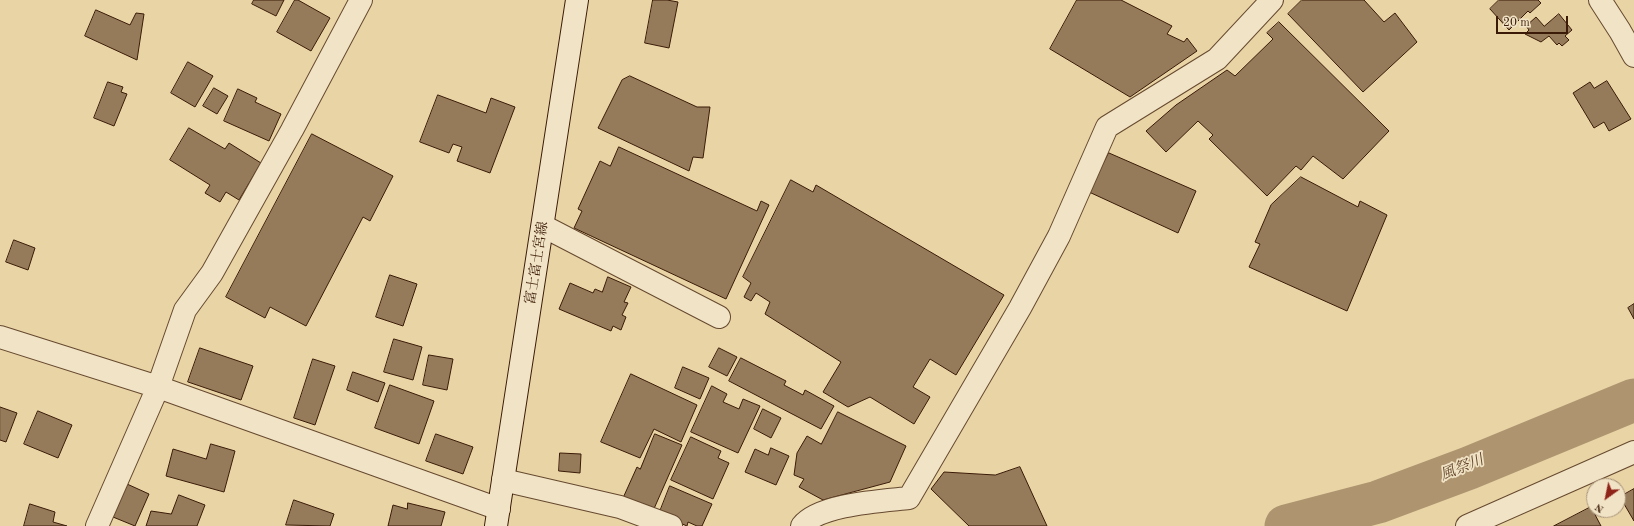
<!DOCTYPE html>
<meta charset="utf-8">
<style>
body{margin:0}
#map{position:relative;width:1634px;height:526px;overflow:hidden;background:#e9d4a6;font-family:"Old Standard TT",serif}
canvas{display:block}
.north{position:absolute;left:1586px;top:478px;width:40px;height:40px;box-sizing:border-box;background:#f1e3c5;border:1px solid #a89379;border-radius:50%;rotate:213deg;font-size:11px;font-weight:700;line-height:16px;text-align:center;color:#3b1b07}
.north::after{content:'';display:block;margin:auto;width:14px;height:18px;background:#8f2418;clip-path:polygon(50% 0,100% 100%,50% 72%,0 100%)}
.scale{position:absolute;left:1496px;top:16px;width:72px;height:18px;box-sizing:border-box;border:2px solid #3b1b07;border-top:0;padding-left:5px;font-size:12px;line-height:14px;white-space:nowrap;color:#3b1b07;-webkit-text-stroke:3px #f1e3c5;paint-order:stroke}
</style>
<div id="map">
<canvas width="1634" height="526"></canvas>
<div class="north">N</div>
<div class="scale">20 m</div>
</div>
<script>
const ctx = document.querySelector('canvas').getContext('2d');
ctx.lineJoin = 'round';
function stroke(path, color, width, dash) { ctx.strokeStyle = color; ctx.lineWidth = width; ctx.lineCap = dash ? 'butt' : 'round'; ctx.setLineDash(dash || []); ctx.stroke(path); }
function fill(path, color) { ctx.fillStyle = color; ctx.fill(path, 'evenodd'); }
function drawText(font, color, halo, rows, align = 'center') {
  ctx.font = font + ' "Old Standard TT","Noto Serif JP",serif'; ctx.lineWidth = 3.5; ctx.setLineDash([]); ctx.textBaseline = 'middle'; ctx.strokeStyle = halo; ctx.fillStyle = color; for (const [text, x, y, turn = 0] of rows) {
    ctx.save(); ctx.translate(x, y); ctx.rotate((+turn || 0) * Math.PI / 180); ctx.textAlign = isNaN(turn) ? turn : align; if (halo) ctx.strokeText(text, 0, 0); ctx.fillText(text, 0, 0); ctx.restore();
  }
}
const river = new Path2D(`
 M1286 526 1378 502 1469 468 1634 400`);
const building = new Path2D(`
 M254 0H284L276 16 252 4Z
 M295 0H298L330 18 311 51 277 32Z
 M653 0H667L678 2 669 48 645 43Z
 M1077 0H1121L1172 26 1167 34 1184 42 1187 38 1197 51 1130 97 1050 49Z
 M1302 0H1364L1384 22 1395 13 1417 42 1363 92 1288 14Z
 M1499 0H1538L1541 3 1530 13 1528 11 1509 30 1490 9Z
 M96 10 130 25 136 13 144 14 137 60 85 36Z
 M1559 14 1572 30 1565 36 1569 40 1562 46 1559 43 1557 45 1549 36 1541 42 1525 34 1529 30 1526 26 1536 17 1544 26Z
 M1279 22 1389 131 1343 179 1313 156 1301 170 1296 166 1267 196 1209 139 1213 135 1198 121 1166 152 1146 131 1176 105 1227 70 1235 76 1273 39 1267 33Z
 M188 62 213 76 195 107 171 93Z
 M630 76 697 107H710L703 158 693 157 689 171 598 128 622 80Z
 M1607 81 1631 119 1609 131 1604 122 1594 128 1573 93 1590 82 1594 88Z
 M108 82 123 87 121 92 127 94 114 126 94 118Z
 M214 88 228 96 217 114 203 106Z
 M238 89 257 98 255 102 281 114 269 141 224 121Z
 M438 95 486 113 491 98 515 107 490 173 457 161 462 147 453 144 449 153 420 142Z
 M189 128 225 149 229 143 261 163 239 200 226 192 220 202 205 193 210 185 170 160Z
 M312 134 393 176 370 221 363 217 306 326 270 307 265 318 226 297Z
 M619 147 757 211 761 201 769 205 726 299 574 228 582 211 578 209 600 161 610 166Z
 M1109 153 1196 191 1178 233 1089 192Z
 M1301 177 1358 207 1360 201 1387 215 1347 311 1249 267 1260 244 1255 242 1271 205Z
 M791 180 813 192 816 185 1004 295 956 375 930 359 913 387 930 397 914 424 870 397 848 407 823 392 841 362 765 314 770 302 756 293 751 301 744 297 751 283 743 277Z
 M14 240 35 248 28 270 6 262Z
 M390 275 417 284 403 326 376 317Z
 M608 277 631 287 624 302 628 303 622 315 626 317 621 330 613 326 611 331 559 309 570 283 593 293 595 289 602 292Z
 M1634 304V319L1628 308Z
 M394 339 422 347 413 380 384 372Z
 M200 348 253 366 241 400 188 382Z
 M719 348 737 357 727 376 709 367Z
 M429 355 453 359 447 390 423 385Z
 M741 358 786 381 784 385 803 395 805 390 834 406 821 429 729 381Z
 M313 359 335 366 315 425 294 418Z
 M683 367 709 378 700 399 675 388Z
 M353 372 385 383 378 402 347 390Z
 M631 374 697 405 681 442 654 429 640 458 601 442Z
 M390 385 434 401 419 444 375 428Z
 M712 386 727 394 723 402 739 409 743 399 760 406 738 453 691 432Z
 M0 407 17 413 6 442 0 440Z
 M763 409 781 418 771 438 754 429Z
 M38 411 72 425 58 458 24 444Z
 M838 412 906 446 890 482 823 500 799 487 804 479 794 475 797 453 807 436 821 444Z
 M436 434 473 447 463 474 426 461Z
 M655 434 682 445 653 511 623 498 637 467 640 469Z
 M691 437 721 451 718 458 729 463 713 499 671 480Z
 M211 444 235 451 224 492 166 476 173 449 206 459Z
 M771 448 789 456 776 485 745 472 755 449 768 455Z
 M560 453 581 454 580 473 559 471Z
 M1020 467 1047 526H969L931 489 944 472 995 475Z
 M127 484 149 494 135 526 113 517Z
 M670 486 712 504 702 526H697L688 522 687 526 659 514Z
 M1634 489V521L1620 497Z
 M179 495 205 505 197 526H146L151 511 171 514Z
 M294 500 334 514 330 526 286 525Z
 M408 503 445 512 441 526H388L393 505 407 509Z
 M30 504 55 512 53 522 67 526H24Z
 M1591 507 1601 526H1554Z`);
const street = new Path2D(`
 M1600 0 1620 31 1634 56
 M543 226 719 317
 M0 337 158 387 499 509
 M503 480 620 507 671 526
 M97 526 158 387 185 310 212 273 292 130 361 0
 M802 526C819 504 882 501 909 498L1020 308 1059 236 1107 127 1217 59 1272 0
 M1467 526 1634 452`);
const secondary = new Path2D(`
 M496 526 577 0`);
const streetNames = [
 ["富士富士宮線",537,263,-81]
];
const waterNames = [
 ["風祭川",1462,468,-22]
];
stroke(river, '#ae9570', 43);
fill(building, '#957b5a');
stroke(building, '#3b1b07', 1);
stroke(street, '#66492f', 24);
stroke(secondary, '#3b1b07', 24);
stroke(street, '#f1e3c5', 22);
stroke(secondary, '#f1e3c5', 22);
drawText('14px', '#3b1b07', '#f1e3c5', streetNames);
drawText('italic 15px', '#63462c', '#f1e3c5', waterNames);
</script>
